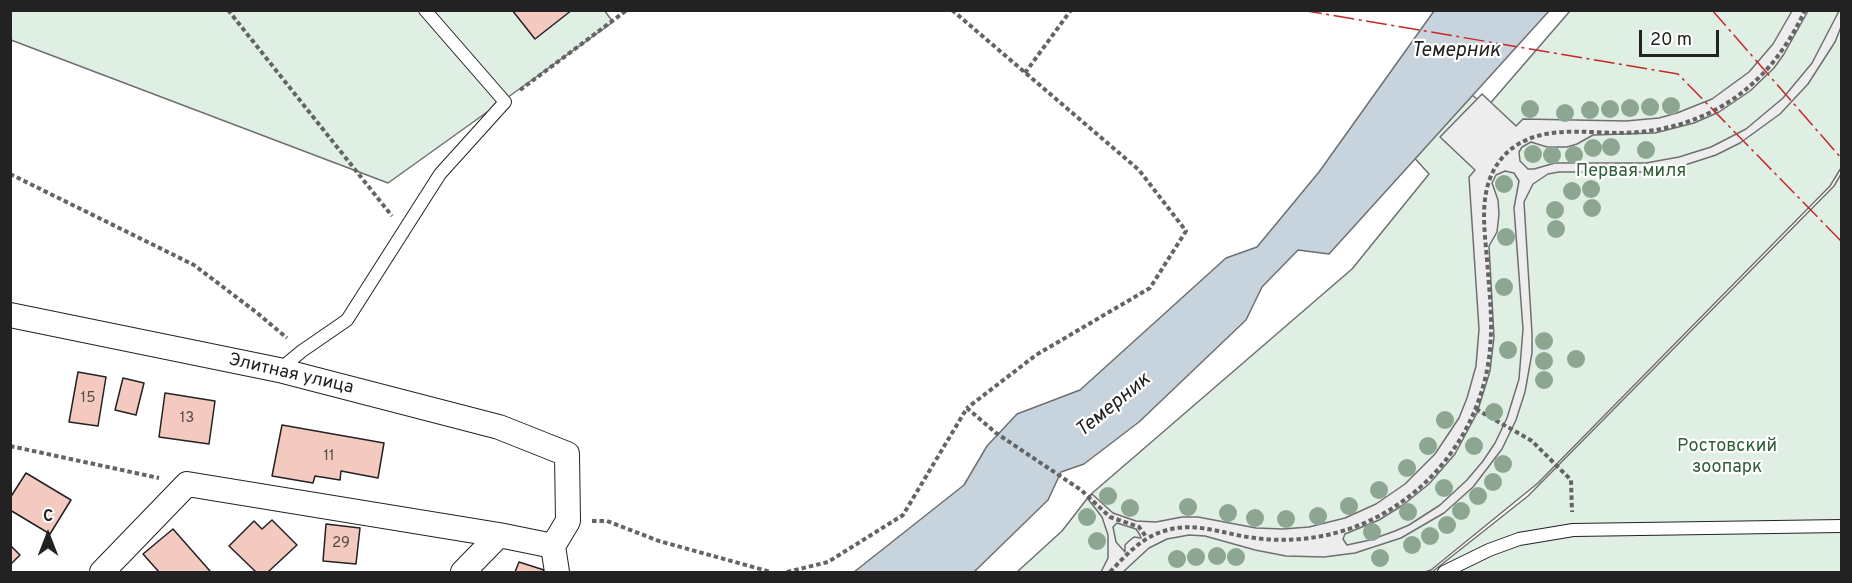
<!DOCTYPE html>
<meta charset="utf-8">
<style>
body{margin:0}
#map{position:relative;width:1852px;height:583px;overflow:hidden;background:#fff;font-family:Overpass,sans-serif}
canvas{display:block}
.frame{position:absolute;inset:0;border:12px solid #222;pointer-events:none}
.north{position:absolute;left:18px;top:505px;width:60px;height:60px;-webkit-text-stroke:4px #fff;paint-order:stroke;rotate:0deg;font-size:16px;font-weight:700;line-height:24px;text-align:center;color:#222}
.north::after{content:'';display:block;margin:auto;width:21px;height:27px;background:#222;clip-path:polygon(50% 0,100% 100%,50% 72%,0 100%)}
.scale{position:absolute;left:1639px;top:30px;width:80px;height:27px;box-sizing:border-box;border:3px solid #222;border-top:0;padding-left:8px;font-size:18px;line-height:21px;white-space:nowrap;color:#222;-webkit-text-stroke:4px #fff;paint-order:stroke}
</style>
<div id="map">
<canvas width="1852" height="583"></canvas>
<div class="frame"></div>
<div class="north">С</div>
<div class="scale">20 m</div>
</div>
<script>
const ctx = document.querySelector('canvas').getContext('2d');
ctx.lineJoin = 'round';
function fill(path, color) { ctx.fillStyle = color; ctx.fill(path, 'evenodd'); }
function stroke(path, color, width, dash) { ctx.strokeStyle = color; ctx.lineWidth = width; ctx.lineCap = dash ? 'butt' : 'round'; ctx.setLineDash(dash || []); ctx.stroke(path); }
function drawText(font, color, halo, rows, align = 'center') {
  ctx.font = font + ' Overpass,sans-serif'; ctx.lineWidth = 4.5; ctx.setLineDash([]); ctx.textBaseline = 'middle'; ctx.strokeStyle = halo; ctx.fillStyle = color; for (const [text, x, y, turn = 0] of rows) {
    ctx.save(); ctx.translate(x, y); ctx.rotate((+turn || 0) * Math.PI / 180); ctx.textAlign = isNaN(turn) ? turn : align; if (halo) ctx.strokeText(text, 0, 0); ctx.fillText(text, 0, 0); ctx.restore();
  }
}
const green = new Path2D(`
 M604 10 613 22 388 183 11 40 10 11Z
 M1570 11H1841V168L1830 186 1538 483 1431 570 1425 572H1017L1062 531 1090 495 1352 269 1429 174 1409 152 1467 91 1487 107Z
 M1841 174V572H1432L1528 496 1834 186Z`);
const parking = new Path2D(`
 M1792 11H1808L1784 54 1774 68 1750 91 1719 112 1694 123 1655 133 1593 135 1577 144 1567 147H1547L1531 142 1522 147 1519 152 1520 161 1528 169H1534L1555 163H1646L1679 157 1711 147 1746 129 1783 98 1812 63 1839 11H1841V27L1835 42 1808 84 1780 114 1740 143 1716 155 1685 165 1651 172H1559L1548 174 1533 184 1524 202 1532 333V353L1525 392 1516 420 1502 449 1473 487 1444 513 1401 538 1355 553 1324 557 1286 556 1255 550 1205 536 1189 535 1167 539 1149 548 1123 572H1101L1108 558V535L1102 517 1088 499 1092 494 1113 513 1136 521 1156 522 1182 517H1198L1256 528 1283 529 1309 527 1345 518 1376 504 1405 484 1435 454 1459 418 1467 398 1476 366 1479 329 1469 177 1475 170 1440 137 1482 94 1516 126 1523 119 1626 121 1659 118 1677 113 1712 99 1749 72 1773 44ZM1505 171 1514 173 1519 181 1514 208 1523 329 1519 379 1507 418 1495 443 1483 461 1467 480 1440 505 1409 525 1395 531 1370 540 1347 545 1343 539 1345 534 1379 520 1403 505 1429 484 1455 454 1477 413 1490 371 1494 337 1489 246 1497 232 1499 214 1498 200 1492 183 1496 175ZM1117 523 1136 529 1140 535 1141 538 1134 537 1129 541 1125 545V552L1116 542 1113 527Z`);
const water = new Path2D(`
 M1434 11H1549L1329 254 1298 250 1262 287 1246 320 1139 422 1084 464 1061 472 1048 500 974 572H854L964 485 987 446 1017 414 1080 390 1226 258 1257 247 1319 172Z`);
const building = new Path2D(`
 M512 10H572L535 39Z
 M78 372 106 377 98 426 69 422Z
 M123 378 144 383 136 415 115 410Z
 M165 393 215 401 209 444 159 437Z
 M282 425 384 443 378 478 341 471 340 480 315 476 313 483 272 476Z
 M26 473 71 500 50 534 10 510V498Z
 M272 520 297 545 268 572H256L229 546 254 521 262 529Z
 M326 524 360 528 356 564 323 561Z
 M173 529 210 571 209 572H159L143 554Z
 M10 545 20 555 10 565Z
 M519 562 544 570 543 572H515Z`);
const path = new Path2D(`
 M228 10 392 216
 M952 10 1139 170 1186 231 1150 288 1036 355 967 408
 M1025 73 1071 10
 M520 90 627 10
 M10 174 194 265 256 312 287 338
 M1476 409 1532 441 1571 480 1572 512
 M10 446 159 478
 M592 521H607L659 541 771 572
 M787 572 828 562 903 515 967 408 996 433 1081 490 1110 517 1139 527 1147 538
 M1110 572C1126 555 1141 538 1164 531 1191 522 1215 531 1242 536 1300 547 1360 534 1407 498 1454 463 1485 407 1490 349 1493 319 1489 289 1487 259 1484 225 1478 186 1502 158 1532 123 1582 133 1622 133 1707 131 1770 87 1805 10`);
const service = new Path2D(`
 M279 370 302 351 347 320 440 174 505 102 425 10
 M1444 572 1489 550 1519 539 1573 530 1842 526`);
const minor = new Path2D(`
 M10 315 279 370 499 427 567 454 568 521 553 546
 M102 572 187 484 499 535 553 546 557 572
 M463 572 499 535`);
const power = new Path2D(`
 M1301 10 1678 74 1842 242
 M1712 10 1842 159`);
const trees = [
 [1671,106],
 [1650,107],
 [1630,108],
 [1530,109],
 [1610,109],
 [1590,110],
 [1565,113],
 [1611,147],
 [1593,148],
 [1646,150],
 [1533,154],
 [1552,155],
 [1574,155],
 [1504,184],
 [1591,189],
 [1572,191],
 [1592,208],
 [1555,210],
 [1556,229],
 [1506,237],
 [1504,287],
 [1544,341],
 [1508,350],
 [1576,359],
 [1544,361],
 [1544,380],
 [1494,412],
 [1445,420],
 [1428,446],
 [1474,446],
 [1503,464],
 [1407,468],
 [1493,482],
 [1444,488],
 [1379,490],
 [1108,496],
 [1478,496],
 [1349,506],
 [1188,507],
 [1130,508],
 [1461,511],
 [1408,512],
 [1228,513],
 [1318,516],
 [1087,517],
 [1255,518],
 [1286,519],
 [1447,525],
 [1372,532],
 [1430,536],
 [1097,541],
 [1412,545],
 [1217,556],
 [1196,557],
 [1236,557],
 [1380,558],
 [1177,559]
];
const numberNames = [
 ["15",88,399],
 ["13",187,419],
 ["11",329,457],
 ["29",341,544]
];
const parkNames = [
 ["Первая миля",1631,172],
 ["Ростовский",1727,447],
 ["зоопарк",1727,468]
];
const streetNames = [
 ["Элитная улица",291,375,13]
];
const waterNames = [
 ["Темерник",1456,52],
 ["Темерник",1114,406,-39]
];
fill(green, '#e0efe3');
stroke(green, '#6f6f6f', 1.5);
fill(parking, '#ededed');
stroke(parking, '#6f6f6f', 1.5);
fill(water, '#c7d3dd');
stroke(water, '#6f6f6f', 1.5);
fill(building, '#f3c9c0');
stroke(building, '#222', 1.5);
stroke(service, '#222', 14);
stroke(minor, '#222', 26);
stroke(path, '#646464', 4, [4.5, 3]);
stroke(service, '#fff', 12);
stroke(minor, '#fff', 24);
stroke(power, '#c62828', 1.5, [21, 4.5, 3, 4.5]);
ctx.fillStyle = '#8da692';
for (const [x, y] of trees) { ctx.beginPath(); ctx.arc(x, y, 9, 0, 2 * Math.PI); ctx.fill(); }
drawText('15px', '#564c4a', null, numberNames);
drawText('18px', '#2f5e38', '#fff', parkNames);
drawText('18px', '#222', '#fff', streetNames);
drawText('italic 20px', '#222', '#fff', waterNames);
</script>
